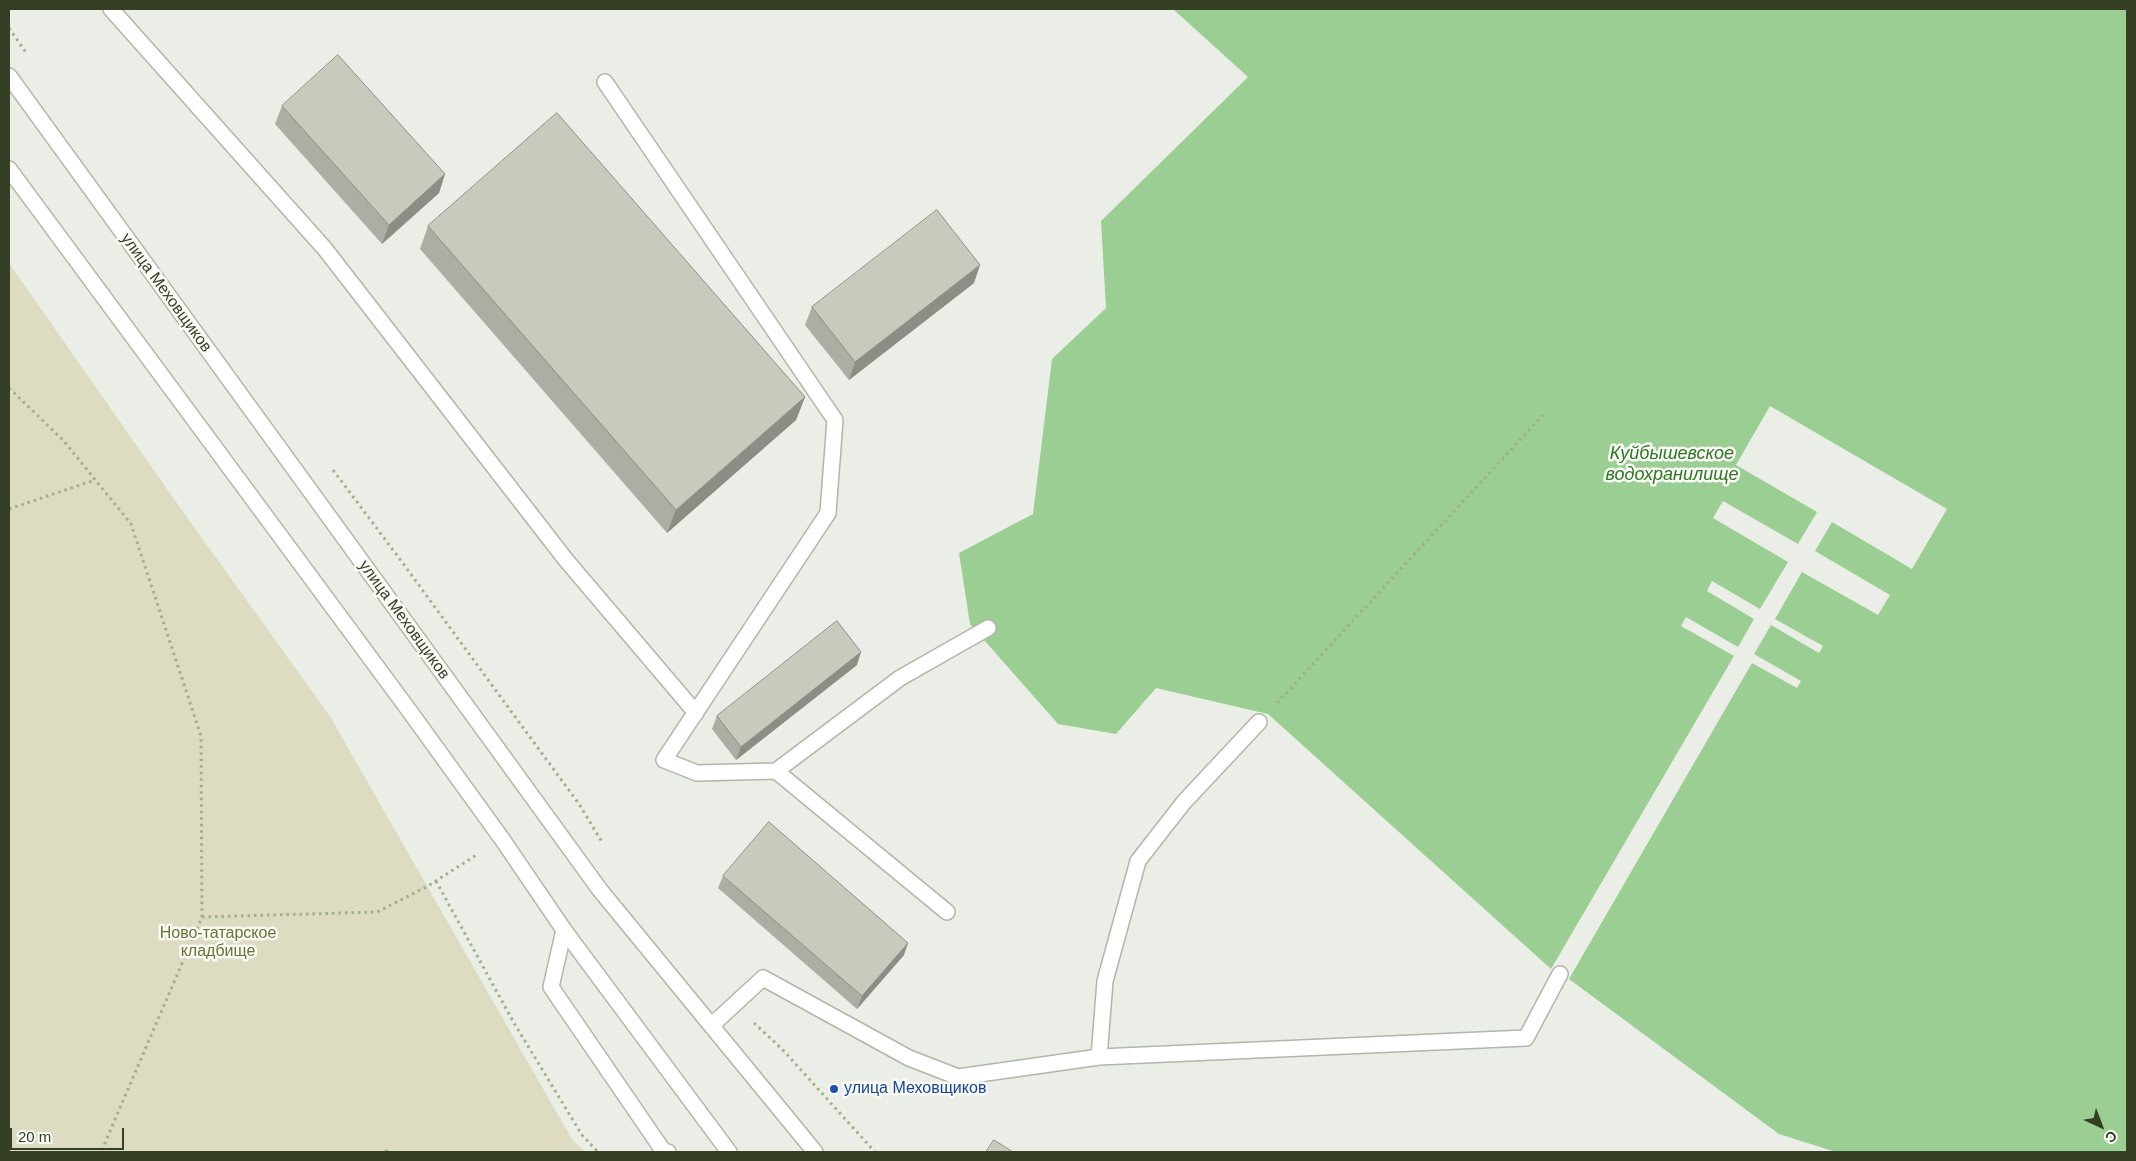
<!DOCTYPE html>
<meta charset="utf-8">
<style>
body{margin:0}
#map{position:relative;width:2136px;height:1161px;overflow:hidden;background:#ebeee6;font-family:Arial,sans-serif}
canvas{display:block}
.frame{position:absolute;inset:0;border:10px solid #343f25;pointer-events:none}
.north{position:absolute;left:2076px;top:1101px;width:50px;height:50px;-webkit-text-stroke:4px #f9faf6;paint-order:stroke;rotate:137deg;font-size:14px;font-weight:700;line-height:20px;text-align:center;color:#343f25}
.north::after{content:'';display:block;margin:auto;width:18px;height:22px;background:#343f25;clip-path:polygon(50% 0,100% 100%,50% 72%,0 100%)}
.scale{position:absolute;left:10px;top:1128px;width:114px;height:22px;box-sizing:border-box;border:2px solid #343f25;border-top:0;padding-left:6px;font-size:15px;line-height:18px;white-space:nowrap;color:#343f25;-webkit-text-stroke:4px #f9faf6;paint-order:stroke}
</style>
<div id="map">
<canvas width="2136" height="1161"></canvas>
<div class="frame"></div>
<div class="north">С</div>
<div class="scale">20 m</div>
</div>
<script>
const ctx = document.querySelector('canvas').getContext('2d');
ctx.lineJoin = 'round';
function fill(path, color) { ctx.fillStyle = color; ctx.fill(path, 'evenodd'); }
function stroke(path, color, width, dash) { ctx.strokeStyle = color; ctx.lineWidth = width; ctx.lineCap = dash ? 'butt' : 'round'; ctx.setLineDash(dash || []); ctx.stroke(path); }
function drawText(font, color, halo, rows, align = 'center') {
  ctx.font = font + ' Arial,sans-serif'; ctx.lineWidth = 5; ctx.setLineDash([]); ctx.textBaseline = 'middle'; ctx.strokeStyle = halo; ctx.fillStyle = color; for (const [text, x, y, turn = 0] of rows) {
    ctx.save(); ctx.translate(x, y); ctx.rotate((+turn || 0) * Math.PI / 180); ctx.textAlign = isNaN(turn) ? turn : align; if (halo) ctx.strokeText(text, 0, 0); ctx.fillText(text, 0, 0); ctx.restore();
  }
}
const green = new Path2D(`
 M9 263 174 499 331 718 573 1141 586 1152H9Z`);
const water = new Path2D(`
 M1173 9H2127V1152H1836L1779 1134 1569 979 1551 969 1268 714 1156 688 1116 734 1058 724 970 624 959 553 1033 514 1052 359 1106 308 1101 221 1248 77Z`);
const pier = new Path2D(`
 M1770 406 1947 509 1912 569 1832 522 1815 551 1890 595 1878 615 1802 572 1775 619 1823 646 1819 653 1771 625 1754 654 1801 681 1797 688 1752 663 1569 979 1551 969 1734 656 1681 626 1686 617 1738 647 1754 619 1707 591 1712 581 1760 609 1788 562 1713 518 1723 501 1798 544 1817 512 1736 465Z`);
const path = new Path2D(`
 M9 28 27 54
 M9 388 63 440 131 524 201 736 202 917 101 1152
 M333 470 399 558 579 804 602 842
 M9 509 95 480
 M1277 703 1543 415
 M436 881 514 1023 582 1135 598 1152
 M202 917 377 912 428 886 478 854
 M754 1023 782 1049 875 1152
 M386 1152 387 1149`);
const service = new Path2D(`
 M111 9 325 249 566 560 696 713
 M605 82 835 420 828 513 664 760 697 773 776 771 947 912
 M776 771 900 678 988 628
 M564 930 551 987 664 1152H668
 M712 1025 763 978 909 1058 958 1077 1099 1057 1526 1038 1560 974
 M1099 1057 1105 981 1138 861 1184 802 1259 722`);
const secondary = new Path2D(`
 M9 76 600 890 815 1152
 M9 169 408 709 502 839 564 930 729 1152`);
const wall = new Path2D(`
 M282 106 445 174 439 193 382 244 275 124Z
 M428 226 805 397 796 420 667 533 420 249Z
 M974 283 849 380 805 325 812 307Z
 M857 665 736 760 712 729 717 716Z
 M723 876 904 955 857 1009 718 888Z`);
const shadedWall = new Path2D(`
 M445 174 439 193 382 244 389 225Z
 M980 265 974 283 849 380 855 362Z
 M805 397 796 420 667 533 676 510Z
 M861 652 857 665 736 760 741 747Z
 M908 943 904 955 857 1009 862 996Z`);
const building = new Path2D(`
 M338 55 445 174 389 225 282 106Z
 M557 113 805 397 676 510 428 226Z
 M937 210 980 265 855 362 812 307Z
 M837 621 861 652 741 747 717 716Z
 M769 822 908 943 862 996 723 876Z
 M994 1140 1013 1152H986Z`);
const markers = [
 [834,1089,5,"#1a4fb4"]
];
const streetNames = [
 ["улица Меховщиков",166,293,54],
 ["улица Меховщиков",404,620,54]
];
const parkNames = [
 ["Ново-татарское",218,934],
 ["кладбище",218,952]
];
const transitNames = [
 ["улица Меховщиков",844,1089]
];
const waterNames = [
 ["Куйбышевское",1672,454],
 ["водохранилище",1672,475]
];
fill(green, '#dddcc0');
fill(water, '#9ace92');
fill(pier, '#ebeee6');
stroke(service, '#b0b6a8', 18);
stroke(secondary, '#afb6a1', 18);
stroke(path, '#a0af88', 3, [2.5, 4]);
stroke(service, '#fff', 15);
stroke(secondary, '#fff', 15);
fill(wall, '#abafa3');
fill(shadedWall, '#8b8e85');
fill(building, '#c7cbbe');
stroke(building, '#8b8e85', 1);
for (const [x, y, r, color] of markers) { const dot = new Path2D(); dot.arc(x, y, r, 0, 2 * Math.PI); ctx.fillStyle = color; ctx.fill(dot); stroke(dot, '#f9faf6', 2); }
drawText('16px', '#343f25', '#f9faf6', streetNames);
drawText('16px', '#6d7332', '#f9faf6', parkNames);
drawText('16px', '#164399', '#f9faf6', transitNames, 'left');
drawText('italic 18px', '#2d7723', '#f9faf6', waterNames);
</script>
